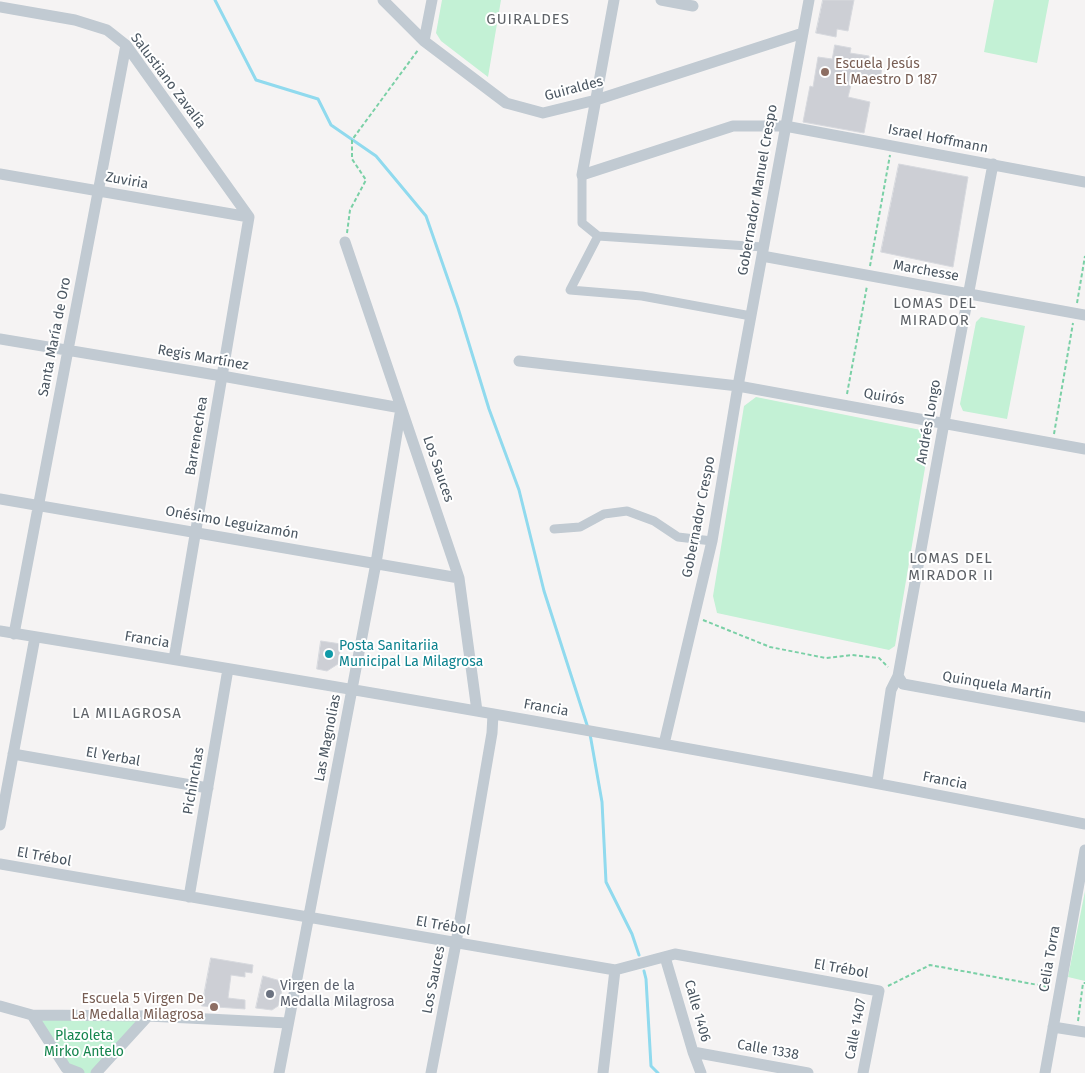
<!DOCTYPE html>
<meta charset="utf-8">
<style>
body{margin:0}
canvas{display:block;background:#f5f3f3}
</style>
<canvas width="1085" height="1073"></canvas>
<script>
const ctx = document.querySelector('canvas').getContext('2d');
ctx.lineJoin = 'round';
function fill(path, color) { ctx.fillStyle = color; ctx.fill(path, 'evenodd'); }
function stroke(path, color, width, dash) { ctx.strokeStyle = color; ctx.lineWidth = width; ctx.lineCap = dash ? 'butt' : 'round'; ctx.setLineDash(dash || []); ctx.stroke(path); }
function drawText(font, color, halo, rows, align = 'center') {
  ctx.font = font + ' "Fira Sans",sans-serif'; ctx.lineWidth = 4; ctx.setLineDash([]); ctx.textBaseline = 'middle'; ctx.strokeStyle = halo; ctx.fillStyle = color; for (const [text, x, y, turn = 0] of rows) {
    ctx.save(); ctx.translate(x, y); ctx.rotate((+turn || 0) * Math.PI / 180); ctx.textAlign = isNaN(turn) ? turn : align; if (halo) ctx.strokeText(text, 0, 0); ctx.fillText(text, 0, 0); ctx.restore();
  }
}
const green = new Path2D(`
 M442 0H501L488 77 441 41 436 33Z
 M994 0H1049L1037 63 984 52Z
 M981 317 1025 326 1007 419 963 411 960 404 976 322Z
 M756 397 921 430 929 444 895 646 889 650 717 613 713 596 744 406Z
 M1085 891V981L1068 977Z
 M32 1015 148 1016 96 1073H79L66 1068Z`);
const stream = new Path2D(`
 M215 0 256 80 318 99 331 125 376 156 426 216 458 308 489 409 519 490 544 591 588 728
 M590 734 602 802 606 882 632 934 639 955
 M644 971 646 979 651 1066 658 1073`);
const building = new Path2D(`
 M823 0H854L848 31 837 29 836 37 816 33Z
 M835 45 851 48 850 53 869 56 868 66 882 68 879 85 852 81 848 97 870 102 864 133 803 122 810 86 813 87 818 57 832 59Z
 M899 164 968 177 953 267 881 252Z
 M321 641 341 644 338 664 327 671 317 669Z
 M211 958 253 965 252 973 245 972V977L231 975 228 998 245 1000V1009L202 1006Z
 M263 976 284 982 278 1006 272 1010 256 1008Z`);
const path = new Path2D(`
 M347 233 350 210 366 180 352 159V140L418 50
 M870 266 890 155
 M1077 303 1085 256
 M847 394 867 286
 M1054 434 1073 323
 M703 620 770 647 826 658 852 655 879 658 888 667
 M888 986 930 965 1049 987
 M1078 1021 1083 983H1085`);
const pedestrian = new Path2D(`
 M582 175V223L598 236 763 247
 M598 236 570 290 642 296 751 316
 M554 529 580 527 604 514 627 511 654 521 678 537 712 541`);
const minor = new Path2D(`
 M383 0 424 41 506 103 543 113 596 100 803 33
 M614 0 582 175 733 126H785L1085 182
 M661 0 693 6
 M0 7 75 20 107 30 126 45 249 217
 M424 41 432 0
 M0 174 249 217
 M345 242 459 578 477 711
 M762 256 1085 315
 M0 339 222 376 401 408 376 563 279 1073
 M519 361 738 386 1085 449
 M0 499 459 578
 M0 631C363 690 725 752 1085 824
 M14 634 126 45
 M174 659 249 217
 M898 676 903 684 1085 717
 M664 744 712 541 738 386 809 0
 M13 754 208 788
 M877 782 891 690 898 676 944 423 993 164
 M0 825 35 637
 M0 864 615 970 675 954 879 991 863 1073
 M189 897 228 669
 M665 957 693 1052 701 1073
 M0 1006 32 1015 148 1016 288 1023
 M32 1015 66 1068 79 1073
 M1053 1027 1085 1032
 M693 1052 808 1073
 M96 1073 148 1016
 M431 1073 456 943 492 733 493 714
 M603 1073 615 970
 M1045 1073 1085 850`);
const markers = [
 [825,72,5,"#8d6e63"],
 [329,654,5,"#0f9aa8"],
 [270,994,5,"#6b7280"],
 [214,1007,5,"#8d6e63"]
];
const educationNames = [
 ["Escuela Jesús",835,64],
 ["El Maestro D 187",835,80],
 ["Escuela 5 Virgen De",204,999,"right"],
 ["La Medalla Milagrosa",204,1015,"right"]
];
const streetNames = [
 ["Salustiano Zavalía",168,81,53],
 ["Guiraldes",574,89,-15],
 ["Israel Hoffmann",938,139,11],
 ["Zuviria",127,181,10],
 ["Gobernador Manuel Crespo",758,190,-80],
 ["Marchesse",926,271,10],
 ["Santa María de Oro",55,337,-79],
 ["Regis Martínez",203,358,10],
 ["Quirós",884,397,10],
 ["Andrés Longo",929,422,-80],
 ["Barrenechea",197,436,-81],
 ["Los Sauces",438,469,71],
 ["Gobernador Crespo",699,517,-79],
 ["Onésimo Leguizamón",232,523,10],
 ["Francia",147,640,9],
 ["Quinquela Martín",997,686,10],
 ["Francia",546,708,10],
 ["Las Magnolias",328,738,-79],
 ["El Yerbal",113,757,10],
 ["Pichinchas",194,781,-80],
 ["Francia",945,781,11],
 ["El Trébol",44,857,10],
 ["El Trébol",443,926,10],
 ["Celia Torra",1050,959,-80],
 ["El Trébol",841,969,10],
 ["Los Sauces",434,980,-79],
 ["Calle 1406",697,1011,74],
 ["Calle 1407",856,1029,-79],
 ["Calle 1338",768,1050,10]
];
const cultureNames = [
 ["Posta Sanitariia",339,646],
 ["Municipal La Milagrosa",339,662]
];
const worshipNames = [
 ["Virgen de la",280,986],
 ["Medalla Milagrosa",280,1002]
];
const parkNames = [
 ["Plazoleta",84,1036],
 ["Mirko Antelo",84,1052]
];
const neighbourhoodNames = [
 ["GUIRALDES",528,20],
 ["LOMAS DEL",935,304],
 ["MIRADOR",935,321],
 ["LOMAS DEL",951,559],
 ["MIRADOR II",951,576],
 ["LA MILAGROSA",127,714]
];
fill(green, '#c3f1d5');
stroke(stream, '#90daee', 3);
fill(building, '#cdcfd5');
stroke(building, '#d7d9de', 1);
stroke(path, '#7ad0a6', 2, [4, 2.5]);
stroke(pedestrian, '#c1cad2', 9);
stroke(minor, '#c1cad2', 11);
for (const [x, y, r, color] of markers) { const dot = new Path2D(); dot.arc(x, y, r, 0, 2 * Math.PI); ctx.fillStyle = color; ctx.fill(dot); stroke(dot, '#fff', 2); }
drawText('14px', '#785e54', '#fff', educationNames, 'left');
drawText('14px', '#4a5661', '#fff', streetNames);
drawText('14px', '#0d838f', '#fff', cultureNames, 'left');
drawText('14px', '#5b616d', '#fff', worshipNames, 'left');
drawText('14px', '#17864f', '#fff', parkNames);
ctx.letterSpacing = '1px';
drawText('15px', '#5f6368', '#fff', neighbourhoodNames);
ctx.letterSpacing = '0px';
</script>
